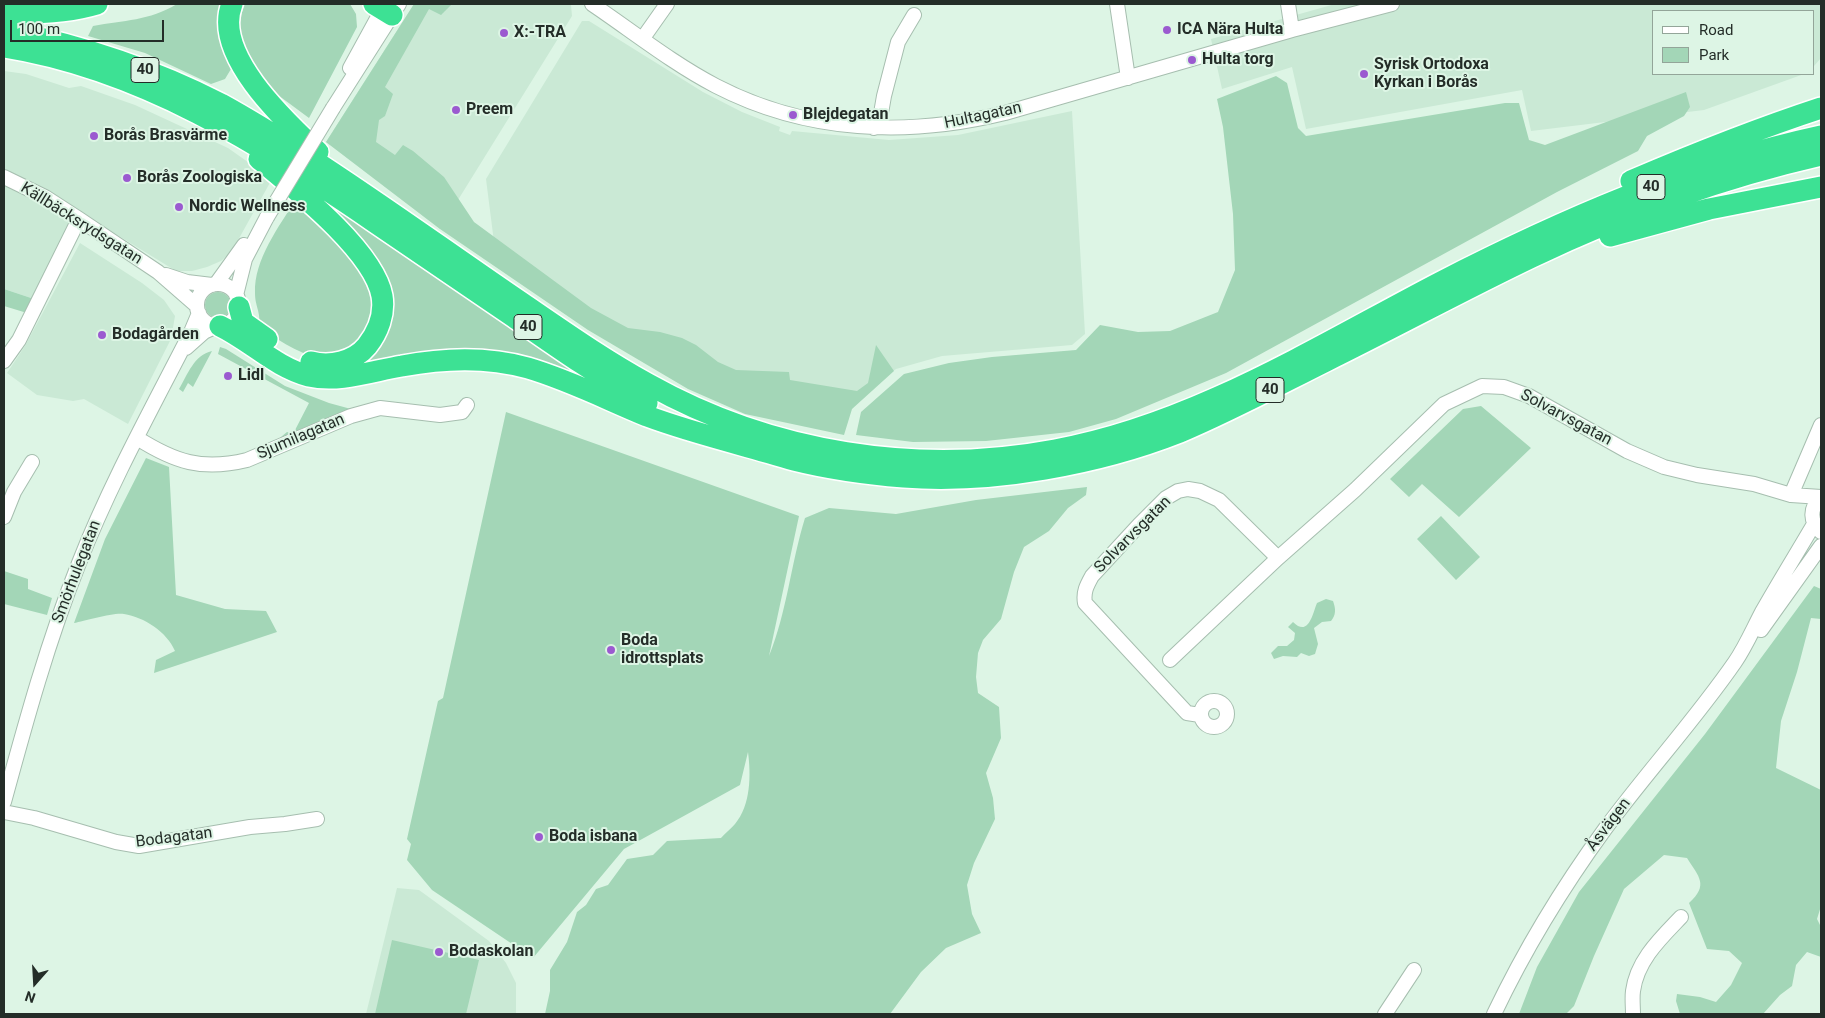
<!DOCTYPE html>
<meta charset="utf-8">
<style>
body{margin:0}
#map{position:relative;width:1825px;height:1018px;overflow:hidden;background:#ddf5e5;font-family:Roboto,sans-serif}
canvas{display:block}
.frame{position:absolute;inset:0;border:5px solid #242d28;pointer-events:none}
.legend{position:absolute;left:1652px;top:10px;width:162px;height:65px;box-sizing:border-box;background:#ddf5e5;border:1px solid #93a599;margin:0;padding:6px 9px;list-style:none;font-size:15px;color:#242d28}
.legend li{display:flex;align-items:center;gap:10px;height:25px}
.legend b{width:25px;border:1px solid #93a599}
.north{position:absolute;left:10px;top:958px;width:50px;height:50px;-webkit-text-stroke:4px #ddf5e5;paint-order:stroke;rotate:199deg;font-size:14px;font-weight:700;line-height:20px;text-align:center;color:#242d28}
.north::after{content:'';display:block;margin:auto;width:18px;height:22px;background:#242d28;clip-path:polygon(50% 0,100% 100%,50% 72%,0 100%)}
.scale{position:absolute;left:10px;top:20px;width:154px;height:22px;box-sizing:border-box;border:2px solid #242d28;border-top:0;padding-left:6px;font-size:15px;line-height:18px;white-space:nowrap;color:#242d28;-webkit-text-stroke:4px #ddf5e5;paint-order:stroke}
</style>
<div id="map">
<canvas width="1825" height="1018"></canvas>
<div class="frame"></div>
<ul class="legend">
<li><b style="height:6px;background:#fff"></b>Road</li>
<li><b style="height:14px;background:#a3d6b7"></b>Park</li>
</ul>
<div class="north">N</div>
<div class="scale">100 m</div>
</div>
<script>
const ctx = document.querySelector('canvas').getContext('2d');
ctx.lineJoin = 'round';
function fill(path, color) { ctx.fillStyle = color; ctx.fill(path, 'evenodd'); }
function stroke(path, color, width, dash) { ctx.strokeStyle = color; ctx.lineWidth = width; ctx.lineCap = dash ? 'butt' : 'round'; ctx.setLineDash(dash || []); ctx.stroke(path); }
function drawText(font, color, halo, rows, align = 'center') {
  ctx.font = font + ' Roboto,sans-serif'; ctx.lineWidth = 4; ctx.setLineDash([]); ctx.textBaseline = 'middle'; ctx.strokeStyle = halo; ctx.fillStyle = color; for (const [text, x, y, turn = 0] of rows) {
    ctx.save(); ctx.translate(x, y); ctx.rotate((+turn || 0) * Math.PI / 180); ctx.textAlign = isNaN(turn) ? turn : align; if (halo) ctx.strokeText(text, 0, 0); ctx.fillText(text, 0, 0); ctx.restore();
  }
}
const built = new Path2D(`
 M414 4H568L571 5 572 16 440 229 326 142Z
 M1335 4H1821V58L1814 66V11H1654V74H1804L1704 110 1531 131 1522 90 1306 129 1292 67 1222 89 1211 39Z
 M582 21H589L703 92 742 112 780 127 779 131 790 135 792 131 889 140 958 135 1072 111 1085 334 1072 345 942 356 896 369 852 401 778 392 603 327 494 242 486 179Z
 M4 71 26 74 69 88 81 86 135 105 228 148 272 179 232 251 221 261 207 267 192 271H176L83 214 37 296 31 298 4 289Z
 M80 243 142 283 164 300 175 316 171 339 128 424 84 399 73 401 37 395 7 373 25 346Z
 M397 888 419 890 489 941 506 963 516 983V1014H366Z`);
const green = new Path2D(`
 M177 4H223C216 32 221 43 231 69L225 79 211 84 145 53 88 36 93 26C124 20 149 21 177 4Z
 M245 4H350L356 14 357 27 309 118 263 84 246 53 239 30 242 12Z
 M414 4H452L441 15 429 9 385 87 393 94 385 116 379 120 376 142 395 155 403 145 413 151 444 177 474 222 591 308 628 328 660 332 682 338 696 345 718 362 736 370 789 372 790 380 857 391 868 383 876 345 894 371 852 409 844 435 745 414 688 389 588 330 440 229 326 142Z
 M1276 76 1287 83 1298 128 1306 136 1505 103H1519L1529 140 1545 145 1686 92 1690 107 1684 116 1647 136 1638 151 1557 192 1226 373 1116 419 1069 432 986 441 913 442 856 435 861 412 904 374 949 363 992 357 1076 350 1100 325 1138 332 1170 331 1218 312 1235 270 1233 214 1223 127 1217 99Z
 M307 186 613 394 554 369 351 367 369 358 385 337 394 308 390 286 385 271 371 252Z
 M296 199 367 274 375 299 365 338C357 343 348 352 339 355 311 365 281 341 259 327 261 311 255 307 255 293 254 259 279 227 296 199Z
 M4 289 31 298 34 294 37 296 27 313 4 306Z
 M205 305a13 13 0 1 1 26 0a13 13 0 1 1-26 0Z
 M220 347 226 349 285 386 329 403 351 409 270 446 287 432 293 434 309 403 218 354Z
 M212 351 193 387 188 383 183 392 179 389C188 374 194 355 212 351Z
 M1481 406 1531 448 1459 517 1422 484 1409 497 1390 479 1463 409Z
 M506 412 799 516 769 656C787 612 791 563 805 518L829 508 896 514 976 500 1087 487 1086 495 1068 508 1049 531 1024 547 1014 572 1001 619 983 640 978 653 976 677 978 693 999 707 1001 738 986 773 993 798 995 819 974 863 967 885 972 914 981 933 946 948 921 972 890 1014H545L550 991V970L567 942 577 912 586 905 596 889 608 885 627 859 653 855 667 841 721 838C725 833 731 829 735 824 751 805 751 775 748 752L740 785 624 849 533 958 432 890 407 860 411 844 407 839 438 701 443 698Z
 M146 458 169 467 176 595 225 609 266 611 277 632 154 673 156 660 175 651C167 632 144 617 124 614 114 612 85 621 74 623L105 539Z
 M1441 516 1480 557 1456 580 1417 539Z
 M4 571 28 579V589L52 598 47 615 4 604Z
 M1814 586 1821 589V619L1811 618 1797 672 1781 721 1776 768 1821 790V906L1817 919 1821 927V957L1807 952 1796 965 1792 986 1780 995 1763 1014H1680L1676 1001 1677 994 1700 997 1716 1002 1731 985 1742 963 1729 951 1707 949 1689 903C1709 885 1699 877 1687 858L1664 855 1624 889 1594 956 1574 1006 1566 1014H1519L1537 967 1579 892 1705 734Z
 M1326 599 1333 601C1336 609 1336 615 1331 621L1322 622 1314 628 1318 644 1315 654 1309 656 1301 653 1297 657 1283 656 1274 659 1271 653 1278 646H1287L1294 640 1295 633 1288 627 1293 622C1309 638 1313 612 1317 603Z
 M392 940 479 960 466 1014H375Z`);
const minor = new Path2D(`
 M592 4C632 31 672 63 716 86 807 133 907 137 1005 113L1292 30 1392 4
 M1117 4 1128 78
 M1288 4 1292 30
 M643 38 667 4
 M350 68 385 4
 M333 108 399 4
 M874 128 880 119 884 96 898 42 914 15
 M4 177 45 197 79 219 158 272 197 306
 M166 275 187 282 212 285
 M216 284 244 245
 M197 305a21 21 0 1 1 42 0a21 21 0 1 1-42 0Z
 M236 295 245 259 267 217
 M186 348 204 332 217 326
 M4 361 19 340 79 219
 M137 438C175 462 202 471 247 460L351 416 380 408 440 415 462 412 467 405
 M1791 495 1821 425
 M1821 498C1809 508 1810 522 1821 532
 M4 517 14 492 32 462
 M1761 630 1821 546
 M1170 660 1278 558 1355 490 1444 404 1482 386 1504 387 1529 396 1627 451 1664 467 1697 475 1754 484 1791 495 1821 497
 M1201 714a13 13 0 1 1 26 0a13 13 0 1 1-26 0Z
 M1200 715 1187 713 1085 603C1083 592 1087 585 1092 576L1139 525 1166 498 1178 491 1188 489 1200 491 1219 500 1278 558
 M4 802C26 721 48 641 79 563 110 484 152 408 191 332L199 313
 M4 812 34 818 116 842 139 846 250 827 285 824 317 819
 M1385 1014 1414 970
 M1494 1014C1525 949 1562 888 1605 829 1647 772 1695 720 1735 662 1746 646 1753 629 1762 612 1779 582 1797 553 1814 524
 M1633 1014C1633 1007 1632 998 1633 991 1637 960 1661 938 1681 917`);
const highway = new Path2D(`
 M232 4C212 54 285 121 318 152
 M374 4 392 15
 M4 13C35 14 67 13 97 4
 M4 30C79 45 153 69 221 104 250 120 279 138 307 156 380 203 450 254 522 303 563 331 604 360 648 384 771 453 917 476 1055 450 1193 425 1316 347 1439 283 1560 221 1687 165 1821 136
 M4 47C142 69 260 144 373 221 420 253 467 285 514 317 557 347 601 378 647 403
 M259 159C294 188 374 251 382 296 385 314 378 332 367 346 354 362 330 367 311 362
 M1631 181C1694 154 1757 129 1821 108
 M1610 236 1709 209 1821 187
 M239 307 243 322 267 339
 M220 326C251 341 275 367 309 376 339 383 372 371 402 366 444 358 486 356 528 368 569 380 608 400 647 416 679 428 712 437 745 446 761 450 778 456 794 460 830 469 867 474 904 477 991 484 1099 464 1180 432 1230 411 1278 385 1326 361 1395 327 1463 290 1532 257 1624 213 1721 178 1821 155`);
const minorBridge = new Path2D(`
 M267 217 333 108`);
const markers = [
 [1167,30,5,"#9b5ad0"],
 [504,33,5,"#9b5ad0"],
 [1192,60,5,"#9b5ad0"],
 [1364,74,5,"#9b5ad0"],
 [456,110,5,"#9b5ad0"],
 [793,115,5,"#9b5ad0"],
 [94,136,5,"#9b5ad0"],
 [127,178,5,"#9b5ad0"],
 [179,207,5,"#9b5ad0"],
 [102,335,5,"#9b5ad0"],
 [228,376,5,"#9b5ad0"],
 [611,650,5,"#9b5ad0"],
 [539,837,5,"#9b5ad0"],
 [439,952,5,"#9b5ad0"]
];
const shields = [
 [145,70,28],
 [1651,187,28],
 [528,327,28],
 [1270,390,28]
];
const shieldNames = [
 ["40",145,70],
 ["40",1651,187],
 ["40",528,327],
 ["40",1270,390]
];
const poiNames = [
 ["ICA Nära Hulta",1177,30],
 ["X:-TRA",514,33],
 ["Hulta torg",1202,60],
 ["Syrisk Ortodoxa",1374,65],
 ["Kyrkan i Borås",1374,83],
 ["Preem",466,110],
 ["Blejdegatan",803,115],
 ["Borås Brasvärme",104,136],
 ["Borås Zoologiska",137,178],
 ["Nordic Wellness",189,207],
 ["Bodagården",112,335],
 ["Lidl",238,376],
 ["Boda",621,641],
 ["idrottsplats",621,659],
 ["Boda isbana",549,837],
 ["Bodaskolan",449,952]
];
const streetNames = [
 ["Hultagatan",983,116,-12],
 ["Källbäcksrydsgatan",81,224,32],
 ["Solvarvsgatan",1566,418,28],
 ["Sjumilagatan",301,437,-23],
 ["Solvarvsgatan",1133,535,-45],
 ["Smörhulegatan",77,572,-69],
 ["Åsvägen",1609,825,-53],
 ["Bodagatan",174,838,-7]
];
fill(built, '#cae9d5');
fill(green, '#a3d6b7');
stroke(minor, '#a6beaf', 16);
stroke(highway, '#fff', 24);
stroke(minor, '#fff', 14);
stroke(highway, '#3de194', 21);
stroke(minorBridge, '#a6beaf', 16, []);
stroke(minorBridge, '#fff', 14);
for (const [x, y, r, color] of markers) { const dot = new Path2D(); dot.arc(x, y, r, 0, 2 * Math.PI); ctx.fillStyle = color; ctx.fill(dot); stroke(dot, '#ddf5e5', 2); }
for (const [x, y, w] of shields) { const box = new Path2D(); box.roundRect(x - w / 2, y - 12.5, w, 25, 4); ctx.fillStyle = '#ddf5e5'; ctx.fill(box); stroke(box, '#242d28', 1); }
drawText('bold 15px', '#242d28', null, shieldNames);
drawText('bold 16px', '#242d28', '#ddf5e5', poiNames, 'left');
drawText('16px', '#242d28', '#ddf5e5', streetNames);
</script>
